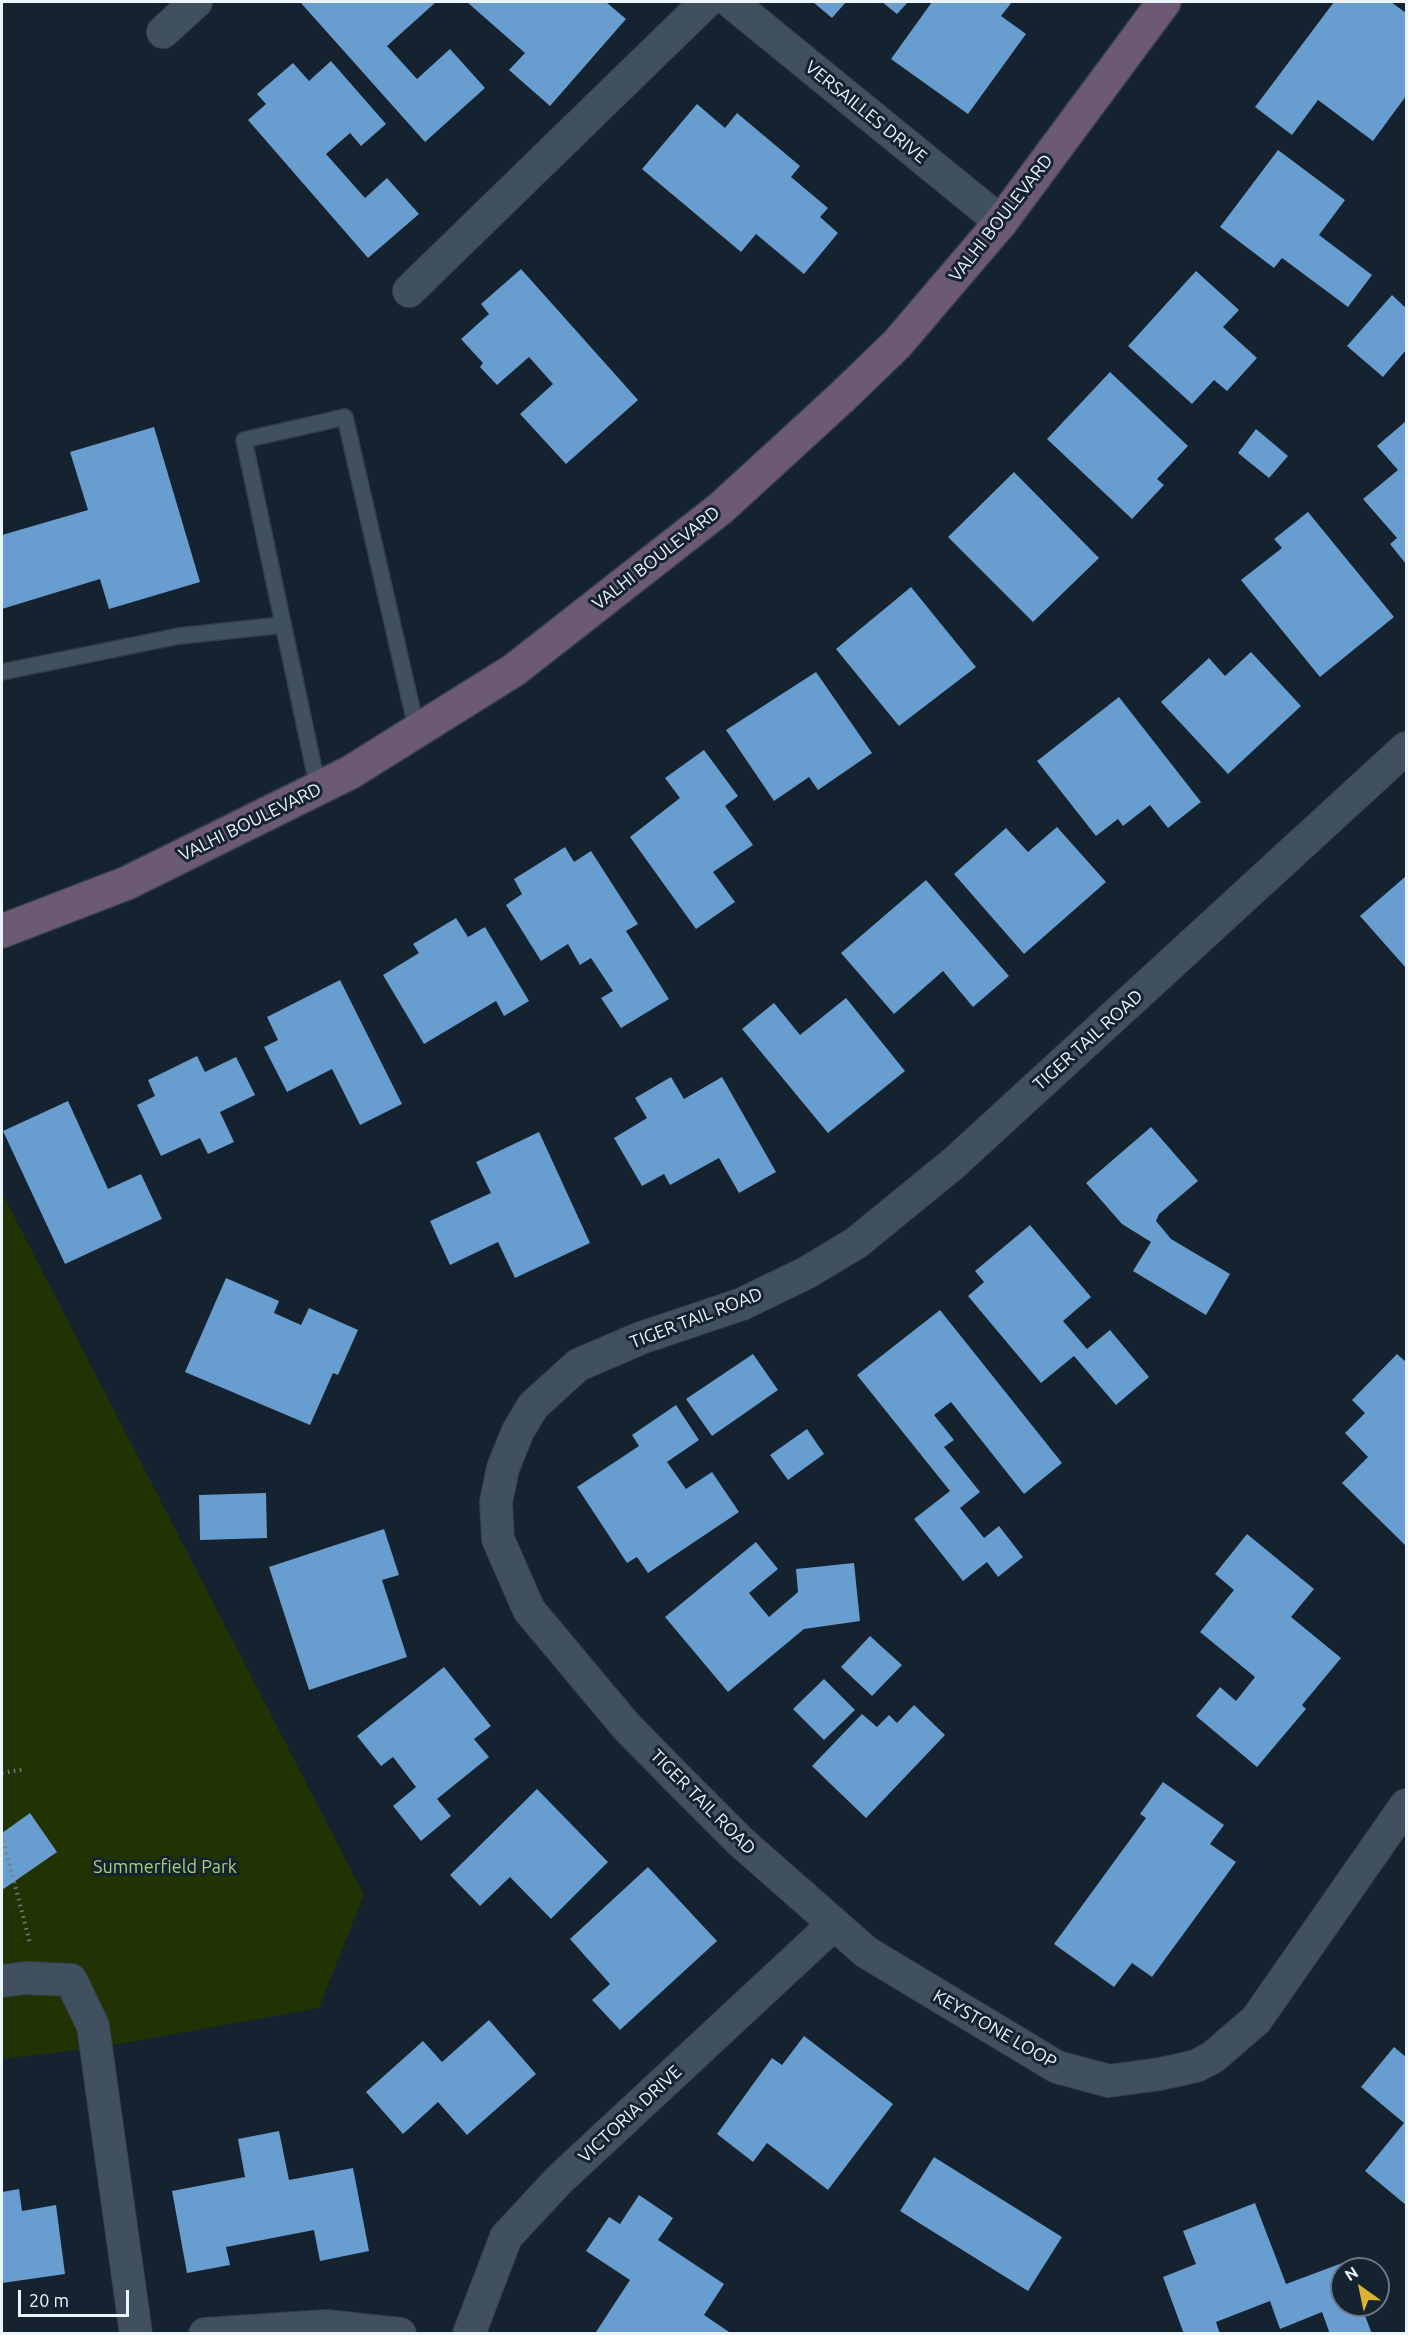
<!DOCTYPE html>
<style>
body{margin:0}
#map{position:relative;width:1408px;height:2335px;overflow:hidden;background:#15222f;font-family:Ubuntu,sans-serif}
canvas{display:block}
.frame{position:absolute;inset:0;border:3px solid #ecf5fe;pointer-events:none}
.north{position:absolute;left:1330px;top:2257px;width:60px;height:60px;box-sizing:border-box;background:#15222f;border:2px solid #6b7682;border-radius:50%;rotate:327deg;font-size:16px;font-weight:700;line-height:24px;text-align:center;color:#ecf5fe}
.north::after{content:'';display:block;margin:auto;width:21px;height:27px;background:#d9b334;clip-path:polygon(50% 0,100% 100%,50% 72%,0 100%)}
.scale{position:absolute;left:18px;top:2290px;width:111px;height:27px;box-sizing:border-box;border:3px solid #ecf5fe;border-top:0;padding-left:8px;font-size:18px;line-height:21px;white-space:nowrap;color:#ecf5fe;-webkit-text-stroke:4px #15222f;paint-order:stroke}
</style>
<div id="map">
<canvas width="1408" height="2335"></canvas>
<div class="frame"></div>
<div class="north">N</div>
<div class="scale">20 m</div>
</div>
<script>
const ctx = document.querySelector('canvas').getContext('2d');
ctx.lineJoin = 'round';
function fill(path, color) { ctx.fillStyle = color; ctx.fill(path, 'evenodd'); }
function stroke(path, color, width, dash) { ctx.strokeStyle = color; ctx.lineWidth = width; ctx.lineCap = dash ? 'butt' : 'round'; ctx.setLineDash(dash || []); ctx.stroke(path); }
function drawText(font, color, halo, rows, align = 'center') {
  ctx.font = font + ' Ubuntu,sans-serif'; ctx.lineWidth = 6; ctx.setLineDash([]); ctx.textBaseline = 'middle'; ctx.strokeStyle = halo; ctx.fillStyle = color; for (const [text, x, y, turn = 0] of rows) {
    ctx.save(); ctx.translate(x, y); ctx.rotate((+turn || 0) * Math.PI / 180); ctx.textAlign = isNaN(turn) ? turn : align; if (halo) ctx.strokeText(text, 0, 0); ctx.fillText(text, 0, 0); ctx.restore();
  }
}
const green = new Path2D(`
 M2 1193 364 1895 319 2008 96 2048 2 2059Z`);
const building = new Path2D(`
 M302 2H436L387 46 417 79 450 49 485 88 425 142 301 3Z
 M467 2H606L626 19 550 106 509 70 525 53Z
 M813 2H846L832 18Z
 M882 2H908L897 14Z
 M932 2H1012L1001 16 1026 34 968 114 891 59Z
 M1334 2H1391L1406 13V96L1373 141 1318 100 1292 135 1255 107Z
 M331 61 386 124 361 146 350 133 326 154 365 198 387 178 419 214 368 258 248 120 266 104 257 94 293 63 309 81Z
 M697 104 725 128 737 113 800 166 791 177 828 208 820 217 838 233 804 274 756 234 741 252 642 169Z
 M1278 150 1345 200 1319 235 1372 275 1348 307 1282 258 1274 268 1220 227Z
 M521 269 638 400 566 464 520 414 553 384 529 357 497 385 480 367 483 363 461 339 489 314 481 304Z
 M1196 271 1239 310 1223 327 1257 358 1227 391 1214 380 1192 404 1128 346Z
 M1392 295 1406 308V350L1383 377 1347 346Z
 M1110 372 1188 446 1157 479 1164 485 1132 519 1047 439Z
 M1406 421V564L1390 544 1397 538 1363 499 1398 470 1377 446Z
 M154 427 200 582 109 609 100 579 2 609V535L88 510 70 452Z
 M1256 429 1288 456 1269 478 1238 453Z
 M1014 472 1099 558 1033 622 948 537Z
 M1308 512 1394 617 1320 677 1241 580 1282 548 1274 539Z
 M911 587 976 667 899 726 836 649Z
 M1251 652 1301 706 1228 774 1161 702 1209 658 1225 676Z
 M816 672 872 753 818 790 809 777 774 801 726 730Z
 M1119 697 1201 802 1168 828 1150 805 1123 826 1118 819 1096 836 1037 761Z
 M704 750 738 796 725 806 753 845 713 872 735 902 696 929 630 837 680 798 665 778Z
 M1057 827 1106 882 1024 954 954 874 1006 828 1028 852Z
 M565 847 574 862 591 851 638 924 626 931 669 999 621 1028 601 998 613 991 591 958 580 965 568 944 541 961 506 905 522 894 514 879Z
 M1406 876V968L1360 916Z
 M926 880 1009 976 973 1007 943 971 894 1014 841 953Z
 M456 918 468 937 485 927 529 1001 504 1016 496 1001 424 1044 383 975 419 953 413 944Z
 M340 980 402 1104 360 1125 332 1069 287 1092 264 1047 278 1040 267 1017Z
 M846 998 905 1071 828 1133 742 1029 774 1003 800 1035Z
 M197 1056 205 1072 236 1057 255 1095 220 1112 234 1142 208 1154 200 1138 161 1156 137 1105 155 1096 148 1080Z
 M671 1077 684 1099 722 1077 776 1172 739 1193 719 1158 670 1185 664 1174 642 1186 614 1138 647 1118 635 1098Z
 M68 1101 108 1189 141 1174 162 1219 65 1264 3 1131Z
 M1151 1127 1198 1181 1159 1214 1156 1221 1171 1239 1230 1274 1206 1315 1133 1271 1151 1242 1122 1224 1086 1183Z
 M539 1132 590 1243 515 1278 498 1242 450 1265 430 1221 491 1193 476 1162Z
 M1030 1225 1091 1297 1063 1321 1087 1349 1110 1330 1149 1377 1116 1405 1074 1356 1041 1383 968 1296 984 1282 975 1271Z
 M226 1278 279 1301 274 1313 301 1325 309 1308 358 1330 338 1375 333 1373 310 1425 185 1372Z
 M940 1310 1062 1463 1024 1494 951 1402 934 1415 954 1440 944 1447 980 1492 960 1508 984 1538 999 1526 1023 1557 998 1577 987 1562 963 1581 914 1519 950 1491 857 1375Z
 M753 1354 778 1390 712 1436 686 1399Z
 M1397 1354 1406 1362V1546L1342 1483 1368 1457 1345 1433 1365 1413 1352 1400Z
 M676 1405 699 1440 667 1462 686 1489 712 1472 739 1512 648 1573 637 1557 627 1563 577 1487 639 1446 632 1435Z
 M807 1429 824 1454 788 1480 770 1455Z
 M266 1493 267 1538 200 1540 199 1495Z
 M384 1529 399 1575 382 1580 407 1657 309 1690 269 1567Z
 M1247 1534 1314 1589 1291 1617 1341 1658 1302 1705 1306 1709 1257 1767 1196 1716 1220 1687 1236 1701 1255 1677 1200 1632 1234 1590 1215 1574Z
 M756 1542 778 1569 749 1593 769 1617 798 1592 796 1569 854 1563 860 1621 804 1629 728 1692 665 1617Z
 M870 1636 902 1665 872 1696 841 1667Z
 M444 1667 491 1726 474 1739 489 1757 437 1799 451 1816 421 1841 393 1806 416 1787 393 1757 381 1766 357 1736Z
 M824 1679 855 1710 824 1740 793 1709Z
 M914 1705 945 1735 866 1818 812 1766 862 1714 877 1727 889 1715 897 1723Z
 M1163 1782 1224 1825 1210 1844 1236 1862 1152 1977 1132 1963 1114 1987 1054 1944 1146 1818 1140 1814Z
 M537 1789 608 1862 551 1919 510 1877 480 1906 450 1875Z
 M30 1813 57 1852 2 1890V1833Z
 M648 1867 717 1941 620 2030 592 2000 610 1984 570 1939Z
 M489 2020 536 2074 467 2135 438 2102 403 2134 366 2092 423 2041 442 2062Z
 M804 2036 893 2104 828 2190 767 2143 753 2162 717 2134 772 2058 782 2065Z
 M1394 2047 1406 2057V2205L1365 2171 1404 2123 1361 2087Z
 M279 2131 289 2180 353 2168 369 2251 320 2261 314 2230 226 2247 230 2265 187 2273 172 2191 245 2177 238 2139Z
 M934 2157 1062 2237 1028 2291 900 2211Z
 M19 2189 22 2211 56 2205 65 2274 2 2283V2192Z
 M639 2195 673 2218 658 2240 724 2284 704 2315 732 2334H599L596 2332 630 2280 586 2251 609 2217 620 2224Z
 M1255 2203 1286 2284 1345 2262 1348 2269H1342V2305H1361L1372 2334H1330L1322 2312 1280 2329 1270 2301 1216 2322 1220 2334H1184L1163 2277 1196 2264 1183 2231Z`);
const path = new Path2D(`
 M2 1773 25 1769
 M2 1835 30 1943`);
const lane = new Path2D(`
 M2 672 179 636 283 625
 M318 788 244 440 345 417 417 731`);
const street = new Path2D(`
 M731 2 1001 222
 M163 32 196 2
 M409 291 706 2
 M1406 748 954 1163 856 1243 806 1273 742 1304 641 1338 578 1365 533 1406 518 1431 503 1468 496 1502 498 1539 529 1610 626 1726 677 1778 741 1842 866 1952 1057 2067 1109 2081 1160 2074 1196 2066 1213 2057 1256 2020 1406 1805
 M2 1981 25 1978 71 1980 93 2026 136 2334
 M205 2334 326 2326 400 2334
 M469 2334 506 2237 559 2180 833 1925`);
const secondary = new Path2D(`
 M2 931 127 883 351 772 514 670 721 508 841 398 897 344 1001 222 1164 2`);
const streetNames = [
 ["VERSAILLES DRIVE",866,112,39],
 ["VALHI BOULEVARD",1001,218,-52],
 ["VALHI BOULEVARD",656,558,-38],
 ["VALHI BOULEVARD",250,822,-26],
 ["TIGER TAIL ROAD",1088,1040,-42],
 ["TIGER TAIL ROAD",696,1318,-21],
 ["TIGER TAIL ROAD",703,1802,45],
 ["KEYSTONE LOOP",995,2029,30],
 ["VICTORIA DRIVE",630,2114,-43]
];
const parkNames = [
 ["Summerfield Park",165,1867]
];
fill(green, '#213302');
fill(building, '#689dd0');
stroke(lane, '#353e4a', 18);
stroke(street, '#353e4a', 34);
stroke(secondary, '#353e4a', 36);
stroke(path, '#727d89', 4, [1.5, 4.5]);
stroke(lane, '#41505f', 15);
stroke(street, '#41505f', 32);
stroke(secondary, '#6c5976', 33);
drawText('18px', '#ecf5fe', '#15222f', streetNames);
drawText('18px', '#a8cf76', '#15222f', parkNames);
</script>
